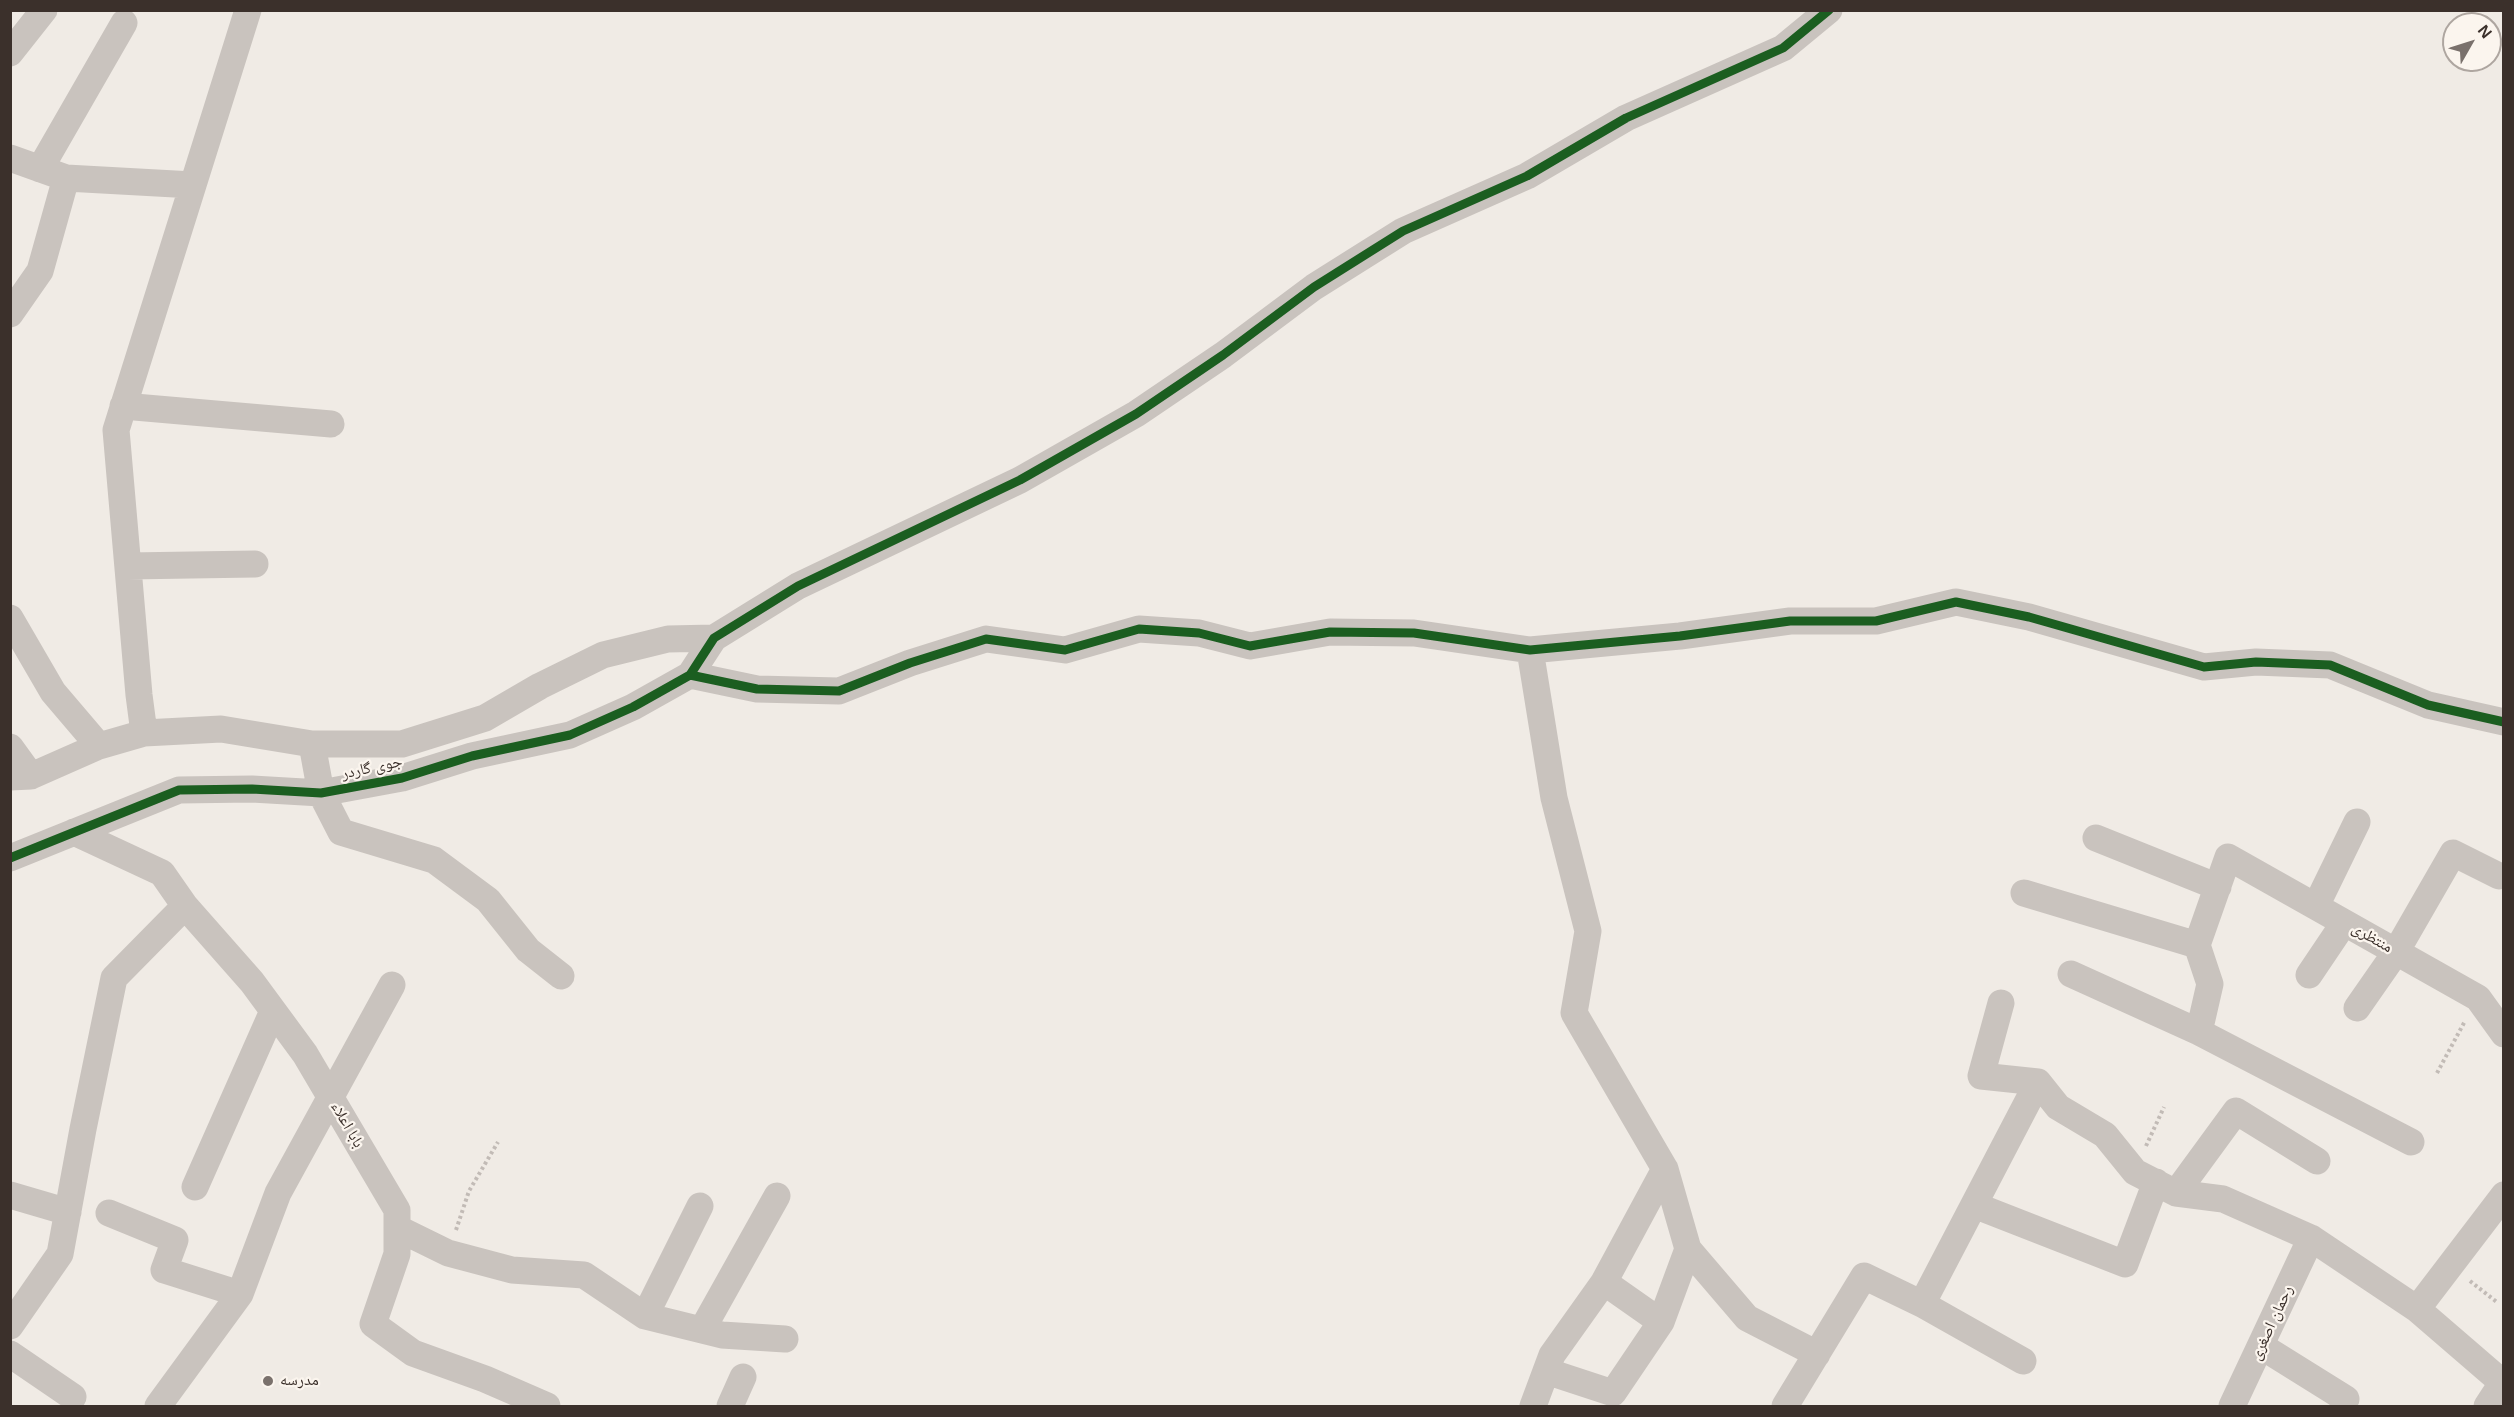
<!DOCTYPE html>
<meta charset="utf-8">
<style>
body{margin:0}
#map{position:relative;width:2514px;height:1417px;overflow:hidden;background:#f0ebe5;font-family:Arial,sans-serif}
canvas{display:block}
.frame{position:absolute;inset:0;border:12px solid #3b302b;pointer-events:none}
.north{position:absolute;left:2442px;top:12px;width:60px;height:60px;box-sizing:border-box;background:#fbf5ee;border:2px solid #aea6a0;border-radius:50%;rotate:51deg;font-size:16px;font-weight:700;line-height:24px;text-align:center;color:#3b302b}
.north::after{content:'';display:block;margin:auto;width:21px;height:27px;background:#7a716c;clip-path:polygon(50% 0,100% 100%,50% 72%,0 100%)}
</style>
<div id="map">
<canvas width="2514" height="1417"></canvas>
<div class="frame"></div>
<div class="north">N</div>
</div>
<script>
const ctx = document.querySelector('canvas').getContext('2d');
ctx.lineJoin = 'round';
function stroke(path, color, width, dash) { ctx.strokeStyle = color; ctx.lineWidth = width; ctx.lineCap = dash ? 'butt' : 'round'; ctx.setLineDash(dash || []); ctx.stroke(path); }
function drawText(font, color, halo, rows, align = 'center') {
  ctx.font = font + ' Arial,"Noto Naskh Arabic",sans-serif'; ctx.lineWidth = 4.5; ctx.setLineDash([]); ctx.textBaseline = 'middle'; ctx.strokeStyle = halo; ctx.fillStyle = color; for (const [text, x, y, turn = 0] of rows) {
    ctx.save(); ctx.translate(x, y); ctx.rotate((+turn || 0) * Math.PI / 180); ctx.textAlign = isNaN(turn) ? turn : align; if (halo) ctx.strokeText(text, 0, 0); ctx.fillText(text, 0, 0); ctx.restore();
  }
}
const path = new Path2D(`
 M2437 1073 2465 1021
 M2146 1146 2164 1107
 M456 1230 469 1191 498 1142
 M2470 1281 2498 1303`);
const minor = new Path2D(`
 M10 53 44 10
 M10 158 66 178 193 185
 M40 169 124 23
 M10 314 40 271 66 178
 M123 406 331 424
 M128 566 255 564
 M10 618 53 692 99 746
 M1530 650 1554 798 1588 931 1574 1013 1665 1169 1688 1249 1747 1318 1817 1354
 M690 675 757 689 839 691 910 663 986 639 1065 650 1139 629 1199 633 1250 646 1330 632 1414 633 1530 650 1680 636 1790 621H1876L1956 602 2029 617 2204 667 2256 662 2330 665 2428 705 2504 722
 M144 733 139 695 116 430 248 10
 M312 744 321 793 341 832 434 860 488 900 528 950 561 976
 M10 747 31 776
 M10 777 31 776 99 746 144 733 221 729 312 744H402L485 718 540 686 603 655 668 639 714 638
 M74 832 162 873 185 906 252 982 305 1054 397 1210V1254L373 1324 413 1353 485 1379 547 1406
 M2096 838 2218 887
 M10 858 179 790 252 789 321 793 402 778 472 756 570 735 633 707 690 675 714 638 798 586 1020 480 1136 414 1223 355 1314 287 1403 231 1527 176 1626 118 1783 48 1829 10
 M2024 893 2197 945
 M2316 906 2357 822
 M2071 974 2199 1032
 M2309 975 2344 923
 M2001 1003 1981 1076 2038 1082
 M2357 1008 2396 952 2453 853 2499 876
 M2411 1142 2199 1032 2210 984 2197 945 2228 857 2478 998 2504 1034
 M195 1187 273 1011
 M2176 1193 2236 1111 2317 1161
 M10 1195 68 1212
 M1974 1205 2125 1264 2156 1182
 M109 1213 175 1240 164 1270 240 1294
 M397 1228 448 1253 512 1270 584 1275 645 1316 722 1335 785 1339
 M1604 1282 1661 1322 1688 1249
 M1922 1304 2038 1082 2058 1107 2105 1135 2135 1172 2176 1193 2223 1199 2311 1238 2417 1309 2504 1195
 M2417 1309 2504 1384
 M645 1316 700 1206
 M10 1326 60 1254 83 1129 114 978 185 906
 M702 1330 777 1196
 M2261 1346 2346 1399
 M10 1354 73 1397
 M1546 1371 1613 1393 1661 1322
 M158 1406 240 1294 278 1193 392 985
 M730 1406 743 1377
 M1533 1406 1552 1355 1604 1282 1665 1169
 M1785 1406 1864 1276 1922 1304 2023 1361
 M2232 1406 2311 1238
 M2487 1406 2502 1383`);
const cycleway = new Path2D(`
 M690 675 757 689 839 691 910 663 986 639 1065 650 1139 629 1199 633 1250 646 1330 632 1414 633 1530 650 1680 636 1790 621H1876L1956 602 2029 617 2204 667 2256 662 2330 665 2428 705 2504 722
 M10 858 179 790 252 789 321 793 402 778 472 756 570 735 633 707 690 675 714 638 798 586 1020 480 1136 414 1223 355 1314 287 1403 231 1527 176 1626 118 1783 48 1829 10`);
const markers = [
 [268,1381,6,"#7a716c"]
];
const streetNames = [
 ["جوی گاردر",372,768,-12],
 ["منتظری",2372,938,30],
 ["بابا اعلاء",347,1125,60],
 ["رحمان اصغری",2272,1323,-65]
];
const poiNames = [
 ["مدرسه",280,1381]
];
stroke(path, '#c2bbb6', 4, [3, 3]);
stroke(minor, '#c9c3be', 27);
stroke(cycleway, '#1b5e20', 9);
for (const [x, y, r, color] of markers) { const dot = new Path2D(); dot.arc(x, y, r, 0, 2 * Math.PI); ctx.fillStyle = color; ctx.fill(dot); stroke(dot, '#fbf5ee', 2); }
drawText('16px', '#3b302b', '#fbf5ee', streetNames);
drawText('16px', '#3b302b', '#fbf5ee', poiNames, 'left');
</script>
